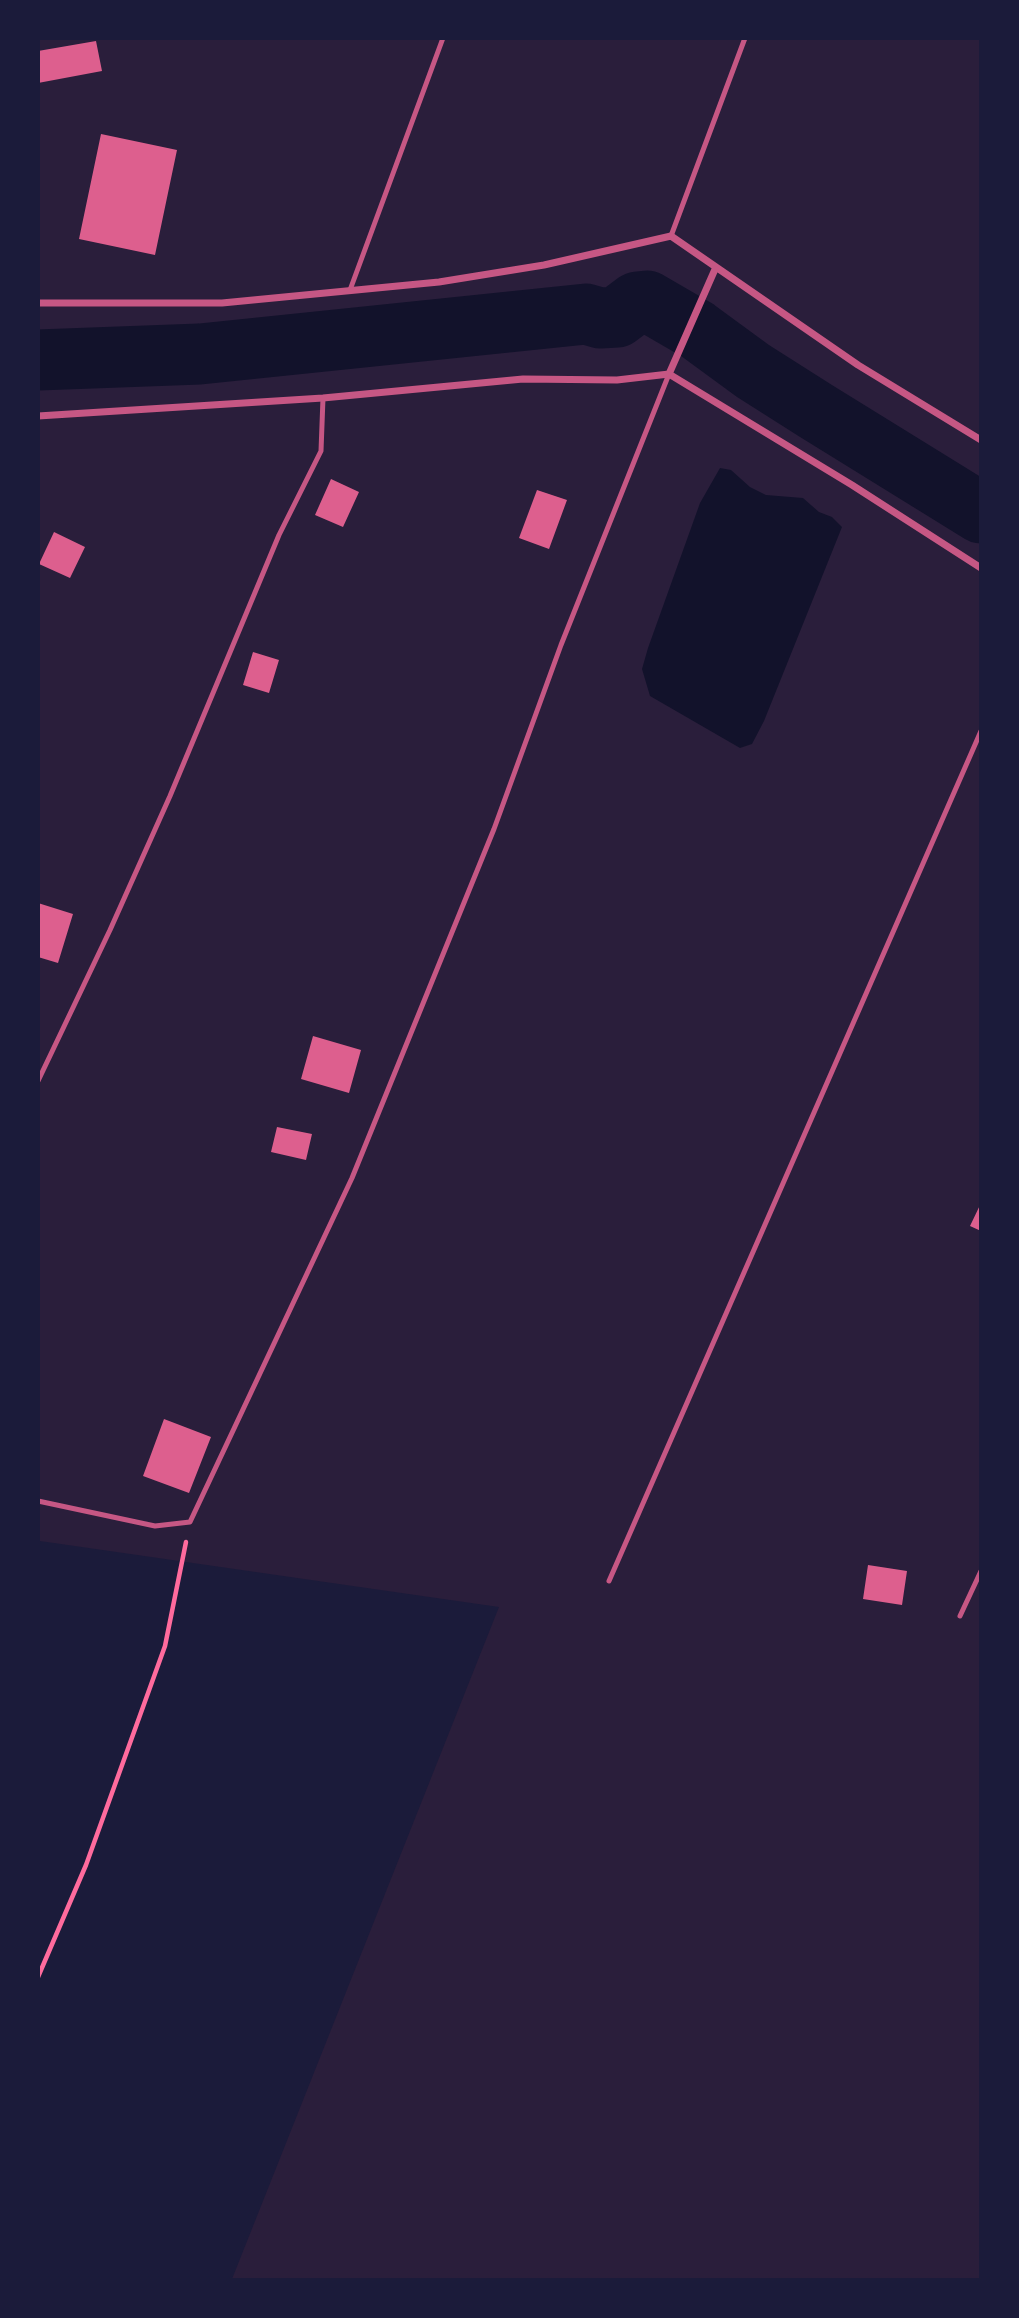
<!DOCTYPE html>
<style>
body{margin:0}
#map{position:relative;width:1019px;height:2318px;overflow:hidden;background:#1b1b3a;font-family:Raleway,sans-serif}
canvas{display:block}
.frame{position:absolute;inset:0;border:40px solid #1b1b3a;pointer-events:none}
</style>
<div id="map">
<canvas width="1019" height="2318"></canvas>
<div class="frame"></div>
</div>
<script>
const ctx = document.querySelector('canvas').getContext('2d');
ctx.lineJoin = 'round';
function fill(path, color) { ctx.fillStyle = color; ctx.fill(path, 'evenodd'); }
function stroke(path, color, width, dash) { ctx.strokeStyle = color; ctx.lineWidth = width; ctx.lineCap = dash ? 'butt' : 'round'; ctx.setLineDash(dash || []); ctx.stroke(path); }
const green = new Path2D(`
 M39 39H980V2279H232L499 1607 40 1541 39 1544Z`);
const water = new Path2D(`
 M720 468 731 470 750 487 766 495 803 498 819 512 832 517 842 527 764 721 752 744 740 748 650 696 642 669 648 648 700 503Z`);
const river = new Path2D(`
 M38 360 200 354 586 314 600 318 617 317 637 302 647 301 697 330 753 371 816 411 981 513`);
const building = new Path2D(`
 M96 41 102 71 38 83V51Z
 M101 134 177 150 155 255 79 239Z
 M331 479 359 492 343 527 315 515Z
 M537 490 567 500 549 549 519 538Z
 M54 532 85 547 70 578 39 564Z
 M253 652 279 660 269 693 243 685Z
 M38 903 73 914 58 963 38 957Z
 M313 1036 361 1050 349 1093 301 1079Z
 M277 1127 312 1134 306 1160 271 1152Z
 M981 1203V1231L970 1226Z
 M164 1419 211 1437 189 1493 143 1476Z
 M868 1565 907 1571 902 1605 863 1599Z`);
const path = new Path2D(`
 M38 1977 86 1865 165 1646 186 1542`);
const service = new Path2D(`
 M671 236 745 38
 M350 290 443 38
 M38 1081 110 930 170 796 279 535 321 451 323 398
 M38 1501 155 1526 190 1522 352 1178 494 829 561 645 669 374
 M609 1581 981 731
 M960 1616 981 1571`);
const minor = new Path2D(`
 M38 303H222L439 282 544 265 671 236 858 365 981 440
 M669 374 716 267
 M38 416 323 398 523 379 617 380 669 374 852 485 981 568`);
fill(green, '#2a1e3b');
fill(water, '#12122b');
stroke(river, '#12122b', 61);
fill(building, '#dd5f8e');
stroke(path, '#ff6b9d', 4.5);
stroke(service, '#c65784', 5);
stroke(minor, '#c65784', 7);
</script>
